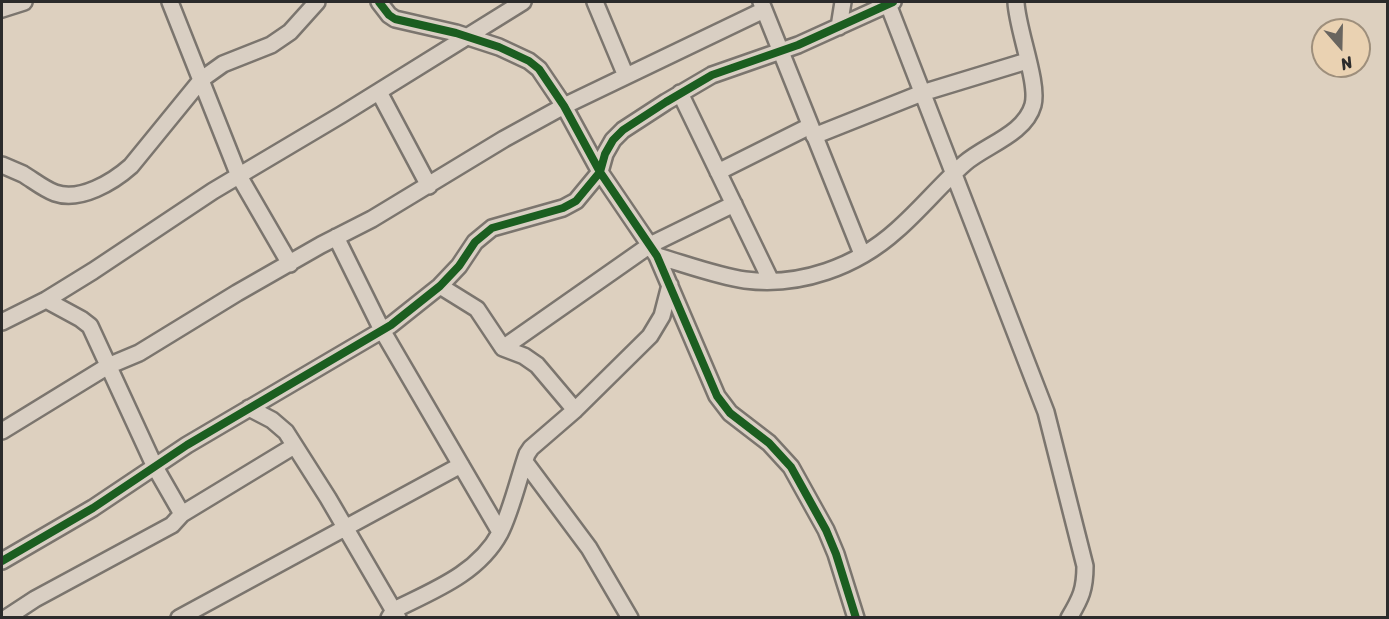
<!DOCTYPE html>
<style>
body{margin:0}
#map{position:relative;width:1389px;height:619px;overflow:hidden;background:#ddd0bf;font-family:Sriracha,sans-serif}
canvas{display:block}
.frame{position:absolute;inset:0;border:3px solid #2b2b2b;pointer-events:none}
.north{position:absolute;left:1311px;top:18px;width:60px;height:60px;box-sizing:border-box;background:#ead2b2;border:2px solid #9e8f7c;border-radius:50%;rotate:160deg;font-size:16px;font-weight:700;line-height:24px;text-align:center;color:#2b2b2b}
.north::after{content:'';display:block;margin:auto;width:21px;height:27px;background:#69655f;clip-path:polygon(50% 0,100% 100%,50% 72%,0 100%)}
</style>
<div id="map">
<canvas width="1389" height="619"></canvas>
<div class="frame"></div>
<div class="north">N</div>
</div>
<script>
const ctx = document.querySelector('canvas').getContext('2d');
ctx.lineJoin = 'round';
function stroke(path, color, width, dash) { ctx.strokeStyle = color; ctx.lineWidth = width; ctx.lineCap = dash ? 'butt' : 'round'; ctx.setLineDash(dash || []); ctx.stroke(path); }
const street = new Path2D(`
 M170 2 239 176 290 264
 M379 2 389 15 395 19 456 33 499 47 529 61 539 69 564 106 600 172 657 256 717 396 730 413 769 443 791 467 826 530 836 554 856 618
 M595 2 626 76
 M761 2 862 254
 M888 4 1046 412 1085 566C1085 589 1081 598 1069 618
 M2 9 24 2
 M839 27 843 2
 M379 92 429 186
 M680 93 771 281
 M814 136 922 93 1027 61
 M2 165C9 168 16 171 23 174 33 180 44 189 55 193 80 202 113 182 131 166L202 79 223 64 271 45 290 32 317 2
 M718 172 810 126
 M336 237 382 330 500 532
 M657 256C685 264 717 276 745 280 800 287 856 267 897 230 921 209 941 184 965 163 986 145 1025 134 1033 105 1039 83 1017 29 1016 2
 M440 286 477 309 503 348 524 356 537 365 575 410
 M46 300 81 319 90 326 155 467 182 514
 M2 322 46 300 93 271 213 191 341 115 523 2
 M503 348 650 245 734 204
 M249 408 272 420 286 432 328 498 398 618
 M2 431 108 366 139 353 237 293 321 245 372 219 504 139 564 106 764 10
 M525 462 589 548 630 618
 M2 561 93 508 187 445 391 325 440 286 459 266 475 242 492 228 563 208 576 201 600 172 605 154 613 140 623 130 666 102 712 75 798 45 893 2
 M6 618 35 599 172 525 182 514 294 446
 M179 618 461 465
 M389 618 394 610C432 591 478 574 500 533 511 512 519 477 527 454L531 448 575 410 650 336 662 316 670 285`);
const cycleway = new Path2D(`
 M379 2 389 15 395 19 456 33 499 47 529 61 539 69 564 106 600 172 657 256 717 396 730 413 769 443 791 467 826 530 836 554 856 618
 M2 561 93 508 187 445 391 325 440 286 459 266 475 242 492 228 563 208 576 201 600 172 605 154 613 140 623 130 666 102 712 75 798 45 893 2`);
stroke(street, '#7b756e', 20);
stroke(street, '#d9cfc3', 15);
stroke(cycleway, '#1b5e20', 8);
</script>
